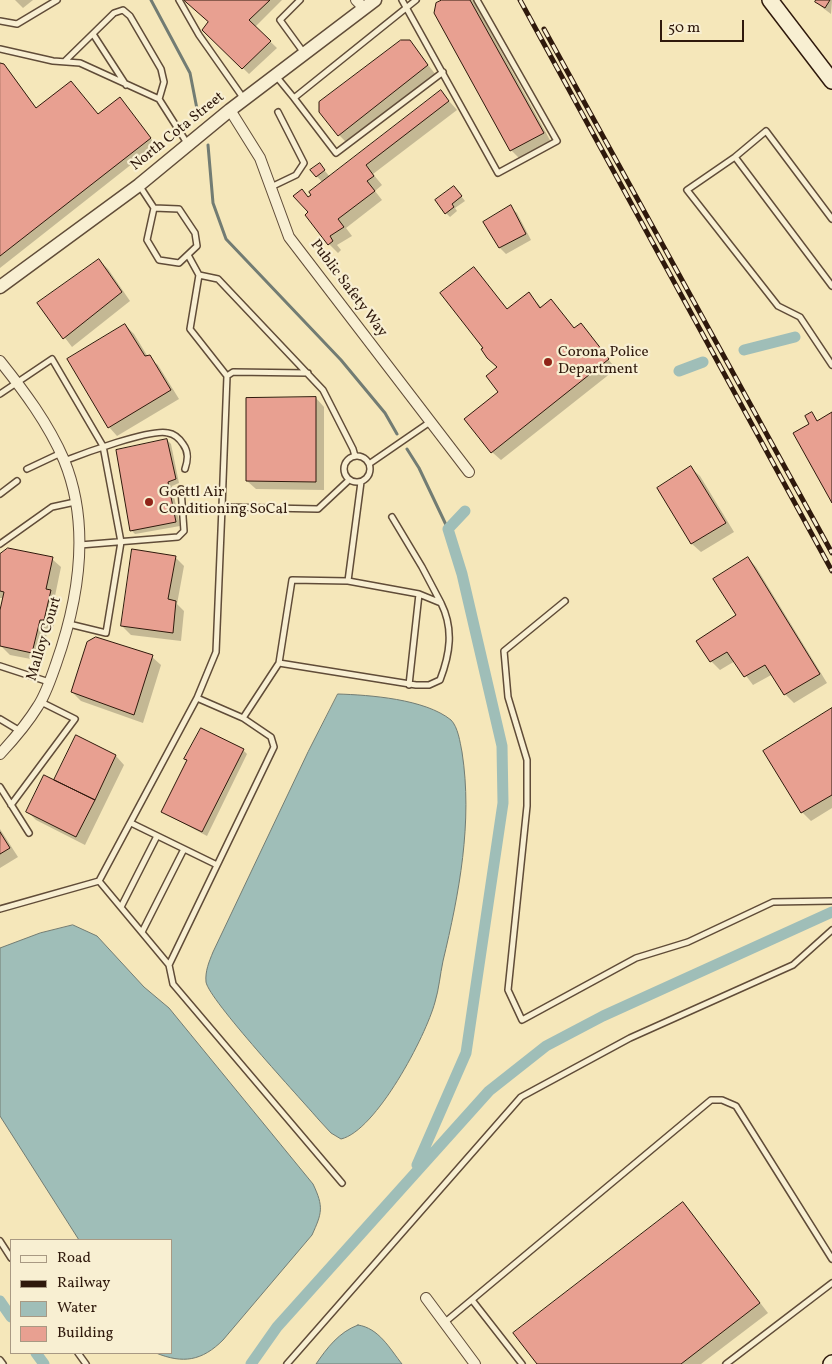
<!DOCTYPE html>
<style>
body{margin:0}
#map{position:relative;width:832px;height:1364px;overflow:hidden;background:#f5e7ba;font-family:Vollkorn,serif}
canvas{display:block}
.legend{position:absolute;left:10px;top:1239px;width:162px;height:115px;box-sizing:border-box;background:#f8efd2;border:1px solid #a89983;margin:0;padding:6px 9px;list-style:none;font-size:15px;color:#2f190c}
.legend li{display:flex;align-items:center;gap:10px;height:25px}
.legend b{width:25px;border:1px solid #a89983}
.scale{position:absolute;left:660px;top:20px;width:84px;height:22px;box-sizing:border-box;border:2px solid #2f190c;border-top:0;padding-left:6px;font-size:15px;line-height:18px;white-space:nowrap;color:#2f190c;-webkit-text-stroke:4px #f8efd2;paint-order:stroke}
</style>
<div id="map">
<canvas width="832" height="1364"></canvas>
<ul class="legend">
<li><b style="height:6px;background:#f8efd2"></b>Road</li>
<li><b style="height:6px;background:#2f190c"></b>Railway</li>
<li><b style="height:14px;background:#9fbeb8"></b>Water</li>
<li><b style="height:14px;background:#e8a091"></b>Building</li>
</ul>
<div class="scale">50 m</div>
</div>
<script>
const ctx = document.querySelector('canvas').getContext('2d');
ctx.lineJoin = 'round';
function fill(path, color) { ctx.fillStyle = color; ctx.fill(path, 'evenodd'); }
function stroke(path, color, width, dash) { ctx.strokeStyle = color; ctx.lineWidth = width; ctx.lineCap = dash ? 'butt' : 'round'; ctx.setLineDash(dash || []); ctx.stroke(path); }
function drawText(font, color, halo, rows, align = 'center') {
  ctx.font = font + ' Vollkorn,serif'; ctx.lineWidth = 4.5; ctx.setLineDash([]); ctx.textBaseline = 'middle'; ctx.strokeStyle = halo; ctx.fillStyle = color; for (const [text, x, y, turn = 0] of rows) {
    ctx.save(); ctx.translate(x, y); ctx.rotate((+turn || 0) * Math.PI / 180); ctx.textAlign = isNaN(turn) ? turn : align; if (halo) ctx.strokeText(text, 0, 0); ctx.fillText(text, 0, 0); ctx.restore();
  }
}
const water = new Path2D(`
 M338 694C370 695 425 699 451 720 458 727 460 742 462 752 473 822 459 894 443 961 440 975 439 989 435 1002 426 1036 376 1131 341 1139L331 1133 319 1120C301 1099 209 1000 206 982 205 971 209 962 213 952L308 752Z
 M73 925 97 936 144 987 169 1008 313 1184C324 1207 322 1213 312 1235L223 1340C202 1361 183 1364 156 1353H171V1240H79L0 1116V948L40 933Z
 M358 1325C379 1328 390 1349 402 1364H316C327 1348 339 1332 358 1325Z`);
const shadow = new Path2D(`
 M15 0H33L23 8Z
 M186 0H282L255 27 277 48 249 74 204 30 210 22Z
 M444 0H473L551 142 520 159 511 150Z
 M818 0H832L831 14 823 8 816 2Z
 M410 42 436 75 347 143 339 135Z
 M0 64 10 72 37 109 98 115 120 98 156 145 0 268Z
 M441 92 457 110 373 174 382 185 375 191 382 200 346 228 352 236 337 245 341 250 338 253 329 244 310 212 302 191 309 198 323 183 312 171 320 165 330 177Z
 M458 192 465 201 455 208 457 211 450 217 446 213Z
 M510 207 517 213 531 240 506 254 500 248Z
 M99 260 108 269 130 301 72 347 39 304Z
 M474 269 508 310 529 294 542 308 575 329 581 325 616 369 501 460 492 452 499 392 498 368 485 348Z
 M125 325 134 334 148 357 158 365 179 399 117 436 109 427Z
 M316 398 324 407V490L256 489 247 481Z
 M167 440 171 444 179 483 172 486 180 526 135 534 131 530Z
 M691 468 700 476 734 532 701 552 692 544 659 489Z
 M0 556 52 559 61 567 55 596 59 599 53 628H48L41 661 10 655 1 646 0 615 4 598H0Z
 M176 558 184 566 177 604 184 611 181 641 131 635 122 626Z
 M748 558 756 567 827 683 794 703 785 694 773 674 753 685 735 661 720 670 711 661 738 616Z
 M152 657 161 665 143 723 81 701 72 692Z
 M832 710V808L811 821 802 812Z
 M76 737 116 756 124 765 85 845 36 820 28 812 54 781Z
 M243 750 247 754 207 836 162 812Z
 M0 829 18 857 0 868Z
 M683 1203 768 1313 701 1364H538Z`);
const stream = new Path2D(`
 M151 0 190 73 197 109
 M208 145 213 203 226 239 341 360 385 413 397 434
 M407 449 419 468 448 529`);
const canal = new Path2D(`
 M744 350 795 337
 M679 371 703 362
 M417 1165 466 1053 503 803 502 746 462 574 448 529 465 511
 M0 1301 11 1317
 M36 1353 44 1364
 M251 1364 277 1327 489 1091 546 1046 603 1016 832 912`);
const building = new Path2D(`
 M184 0H270L249 20 271 41 242 69 202 30 208 22Z
 M442 0H470L544 133 510 151 434 13 436 3Z
 M816 0H830L825 8 815 2Z
 M401 40H410L428 65 338 136 319 112V102Z
 M0 63 4 64 36 108 71 81 98 114 120 97 151 138 0 256Z
 M441 90 449 101 366 165 374 176 367 181 375 191 338 219 344 227 330 236 333 241 328 245 305 215 308 212 293 196 302 189 308 197 311 195 309 192Z
 M320 163 325 170 316 177 310 170Z
 M454 186 462 196 452 204 454 207 445 214 435 200Z
 M511 205 526 234 499 248 483 222Z
 M99 259 122 292 63 339 37 303Z
 M474 267 507 309 529 292 540 308 551 299 574 328 581 323 609 359 491 453 464 419 498 392 486 376 497 367 487 358 481 349 483 348 440 293Z
 M125 324 145 356 150 355 171 390 108 428 67 359Z
 M316 397V482L246 481V398Z
 M812 412 817 421 832 412V503L793 433 809 424 805 416Z
 M167 439 176 479 168 482 176 522 130 531 116 450Z
 M691 466 726 523 691 544 657 488Z
 M8 548 53 557 46 589 51 590 44 620H40L32 653 0 646V610L4 592 0 591V554Z
 M132 549 176 556 168 599 176 601 173 633 121 626Z
 M748 557 820 674 784 695 765 665 744 677 727 652 710 662 696 641 736 615 713 579Z
 M96 637 153 655 134 715 71 692 87 642Z
 M832 708V795L801 813 763 751Z
 M201 728 244 749 202 832 161 812 187 760 184 759Z
 M76 735 116 755 95 800 54 780Z
 M44 775 95 800 76 837 26 812Z
 M0 832 10 848 0 854Z
 M683 1202 760 1303 681 1364H537L513 1333Z`);
const service = new Path2D(`
 M179 0 199 35 244 99
 M300 0 280 20 304 53
 M402 0 498 173 557 141 477 0
 M0 21 17 24 57 0
 M93 34 126 85
 M0 49 53 61 80 63 159 99 187 143
 M65 61 114 13 123 10 130 16 161 69 164 82 159 99
 M276 76 294 98 416 0
 M294 98 336 153 443 72
 M735 157 832 286
 M139 185 154 208 147 240 159 260 179 263 197 246 195 233 179 209 154 208
 M271 187 296 175 304 163 278 112
 M832 219 766 131 735 157 687 190 778 306 800 317 832 365
 M188 255 199 275 218 279 323 390 353 449 355 456
 M199 275 190 329 227 376 222 507 318 509 349 480
 M227 376 233 372 308 373
 M0 394 52 359 103 446 121 542 106 633 69 624
 M344 469a13 13 0 1 1 26 0a13 13 0 1 1-26 0Z
 M64 461C82 454 152 428 168 433 175 434 179 438 183 444 189 452 188 460 185 469
 M369 464 430 422
 M27 469 61 453
 M0 494 17 481
 M222 507 216 652 197 698 243 718 279 663 292 580 348 581 361 482
 M392 517 422 567 441 603
 M0 544 52 507 75 502
 M80 545 178 537 184 531 181 489
 M565 601 504 651 508 697 527 760V806L508 990 522 1020 636 958 688 942 773 902 832 901
 M279 663 416 685H429L440 680C450 654 454 629 441 603L419 594 348 581
 M0 666 49 682
 M409 685 419 594
 M0 719 20 731
 M0 787 29 833
 M11 805 75 719 41 702
 M131 823 217 865
 M99 881 169 965 274 747 271 737 243 718
 M121 907 157 836
 M0 909 99 881 197 698
 M142 932 184 849
 M169 965 173 984 342 1183
 M0 1241 11 1258
 M472 1300 522 1364
 M444 1323 711 1100H722L736 1106 832 1259
 M78 1353 86 1364
 M0 1360 3 1364
 M287 1364 521 1097 630 1038 793 965 832 930
 M726 1364 832 1283`);
const minor = new Path2D(`
 M356 0 364 8
 M230 110 260 158 289 237 469 472
 M0 361C24 391 48 423 64 460 91 526 79 599 56 664 51 678 46 694 38 706 27 724 14 739 0 754
 M426 1298 475 1364`);
const tertiary = new Path2D(`
 M0 287 139 185 230 110 375 0`);
const secondary = new Path2D(`
 M770 0 832 81
 M831 1364 832 1363`);
const rail = new Path2D(`
 M520 0 832 571
 M544 29 832 553`);
const markers = [
 [548,362,5,"#8f2418"],
 [149,502,5,"#8f2418"]
];
const streetNames = [
 ["North Cota Street",178,132,-39],
 ["Public Safety Way",348,289,53],
 ["Malloy Court",45,639,-73]
];
const poiNames = [
 ["Corona Police",558,353],
 ["Department",558,370],
 ["Goettl Air",159,493],
 ["Conditioning SoCal",159,510]
];
fill(water, '#9fbeb8');
stroke(water, '#727c73', 1);
fill(shadow, '#0003');
stroke(stream, '#727c73', 3);
stroke(canal, '#9fbeb8', 11);
fill(building, '#e8a091');
stroke(building, '#2f190c', 1);
stroke(service, '#604c38', 8);
stroke(minor, '#604c38', 12);
stroke(tertiary, '#604c38', 15);
stroke(secondary, '#2f190c', 18);
stroke(service, '#f8efd2', 5);
stroke(minor, '#f8efd2', 10);
stroke(tertiary, '#f8efd2', 12);
stroke(secondary, '#f8efd2', 15);
stroke(rail, '#2f190c', 5);
stroke(rail, '#f8efd2', 3, [9]);
for (const [x, y, r, color] of markers) { const dot = new Path2D(); dot.arc(x, y, r, 0, 2 * Math.PI); ctx.fillStyle = color; ctx.fill(dot); stroke(dot, '#f8efd2', 2); }
drawText('15px', '#2f190c', '#f8efd2', streetNames);
drawText('15px', '#2f190c', '#f8efd2', poiNames, 'left');
</script>
